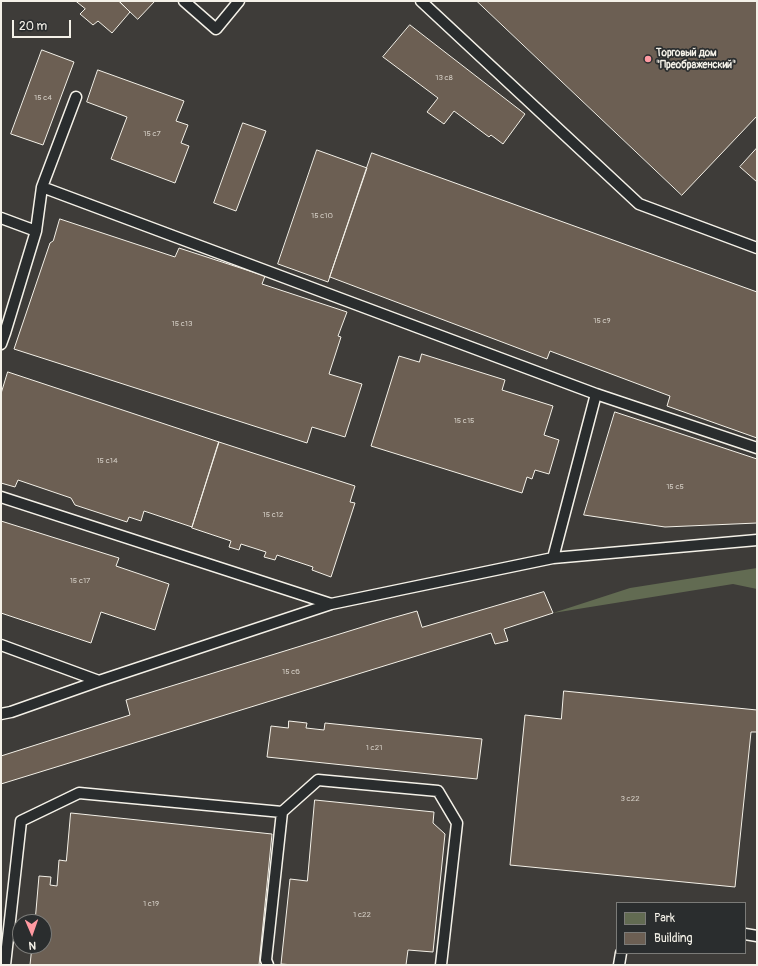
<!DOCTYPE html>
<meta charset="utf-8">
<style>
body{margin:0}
#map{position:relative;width:758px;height:966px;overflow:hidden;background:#3e3c39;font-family:Pangolin,sans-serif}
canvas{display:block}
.frame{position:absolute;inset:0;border:2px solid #f4f1e8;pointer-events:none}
.legend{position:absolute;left:616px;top:902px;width:130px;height:52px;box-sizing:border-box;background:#2a2d2e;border:1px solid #7b7b78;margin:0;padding:5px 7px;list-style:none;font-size:12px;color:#f4f1e8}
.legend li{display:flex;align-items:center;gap:8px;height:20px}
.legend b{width:20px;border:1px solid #7b7b78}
.north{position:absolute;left:12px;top:914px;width:40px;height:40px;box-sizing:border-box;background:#2a2d2e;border:1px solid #7b7b78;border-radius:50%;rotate:178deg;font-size:11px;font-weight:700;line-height:16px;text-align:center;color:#f4f1e8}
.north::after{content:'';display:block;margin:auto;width:14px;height:18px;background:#ff9aa2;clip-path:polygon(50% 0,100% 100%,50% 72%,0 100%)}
.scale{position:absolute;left:12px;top:20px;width:59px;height:18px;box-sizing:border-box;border:2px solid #f4f1e8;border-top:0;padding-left:5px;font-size:12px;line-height:14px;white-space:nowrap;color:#f4f1e8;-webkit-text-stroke:3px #2a2d2e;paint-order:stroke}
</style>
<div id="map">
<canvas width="758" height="966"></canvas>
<div class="frame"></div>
<ul class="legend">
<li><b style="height:11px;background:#626b52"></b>Park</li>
<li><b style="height:11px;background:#6c5f53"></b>Building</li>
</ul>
<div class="north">N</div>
<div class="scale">20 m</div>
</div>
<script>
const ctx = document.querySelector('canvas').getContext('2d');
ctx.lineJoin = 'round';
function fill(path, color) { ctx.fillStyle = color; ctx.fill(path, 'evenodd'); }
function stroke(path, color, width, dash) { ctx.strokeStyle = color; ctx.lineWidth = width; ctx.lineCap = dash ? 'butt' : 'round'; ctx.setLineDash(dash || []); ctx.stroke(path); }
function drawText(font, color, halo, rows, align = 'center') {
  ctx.font = font + ' Pangolin,sans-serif'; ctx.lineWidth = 3.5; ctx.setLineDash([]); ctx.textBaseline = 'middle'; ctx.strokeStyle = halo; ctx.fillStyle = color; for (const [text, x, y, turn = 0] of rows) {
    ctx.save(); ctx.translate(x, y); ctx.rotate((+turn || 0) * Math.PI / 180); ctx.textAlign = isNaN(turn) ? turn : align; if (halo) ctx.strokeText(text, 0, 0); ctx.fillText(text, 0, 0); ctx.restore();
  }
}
const green = new Path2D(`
 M757 568V589L733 584 553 613 630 588Z`);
const building = new Path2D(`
 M76 1H119L130 12 112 33 98 21 93 25 80 14 85 9Z
 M119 1H155L138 19Z
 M477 1H757V116L682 195Z
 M410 25 525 114 503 144 491 135 489 137 454 111 444 124 427 112 438 98 383 57Z
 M42 50 74 62 43 145 11 134Z
 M98 70 184 101 176 121 188 125 181 143 189 146 175 183 111 159 127 117 87 102Z
 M243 123 266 131 236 211 214 203Z
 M757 148V182L740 167Z
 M317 150 367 168 328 282 278 264Z
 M372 153 757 292V438L667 406 670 396 550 351 547 359 330 277Z
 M60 219 175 257 179 248 265 276 262 284 347 312 338 336 341 337 329 374 362 384 345 437 312 427 307 443 14 349 50 243 53 241Z
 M422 354 505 380 502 390 553 406 544 435 559 440 549 474 535 470 532 479 527 477 522 493 371 446 399 356 419 362Z
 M8 372 219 442 192 527 144 511 141 521 129 517 127 522 75 505 71 498 18 480 15 487 1 483V394Z
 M615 412 757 459V523L665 527 584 515Z
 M219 442 355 486 350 502 355 503 331 577 312 570 313 567 277 555 275 560 264 557 266 552 241 544 239 550 229 547 231 541 192 528Z
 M1 521 119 558 116 566 169 584 155 630 101 612 91 643 1 613Z
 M544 592 553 613 504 629 508 641 495 644 491 633 1 784V756L130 715 126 700 385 620 417 611 422 627Z
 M564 691 757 710V732H751L735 887 510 865 525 715 561 719Z
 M289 721 307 723 306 728 324 730 325 723 482 739 477 779 267 757 271 726 288 728Z
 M315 800 434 812 433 823 445 834 433 952 408 950 406 965H294L281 964 290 879 307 881Z
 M71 813 272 834 259 965H30L32 946H44V922H35L39 876 51 877 50 885 57 886 59 860 66 861Z`);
const lane = new Path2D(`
 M184 1 216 29 239 1
 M421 1 639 204 757 248
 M42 187 76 97
 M1 218 36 231
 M1 332 5 333 36 231 42 187 596 394 757 448
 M1 344 5 333
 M1 497 331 604 553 558 596 394
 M553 558 757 540
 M1 645 99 681 331 604
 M1 714 11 712 99 681
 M745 934 757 936
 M5 965 21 821 79 793 282 812 318 780 438 791 457 823 441 965
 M268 965 266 960 282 812
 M619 965 621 953`);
const markers = [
 [648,59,4,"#ff9aa2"]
];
const numberNames = [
 ["13 с8",444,78],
 ["15 с4",43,98],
 ["15 с7",152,134],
 ["15 с10",322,216],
 ["15 с9",602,321],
 ["15 с13",182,324],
 ["15 с15",464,421],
 ["15 с14",107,461],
 ["15 с5",675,487],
 ["15 с12",273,515],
 ["15 с17",80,581],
 ["15 с6",291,672],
 ["1 с21",374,748],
 ["3 с22",630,799],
 ["1 с19",151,904],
 ["1 с22",362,915]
];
const poiNames = [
 ["Торговый дом",656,53],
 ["\"Преображенский\"",656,65]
];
fill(green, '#626b52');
fill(building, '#6c5f53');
stroke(building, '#f4f1e8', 1);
stroke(lane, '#f4f1e8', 13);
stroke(lane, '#2a2d2e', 10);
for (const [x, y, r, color] of markers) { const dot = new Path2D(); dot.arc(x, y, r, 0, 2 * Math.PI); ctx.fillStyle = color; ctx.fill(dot); stroke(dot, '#2a2d2e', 1.5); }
drawText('8px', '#d2ccc3', null, numberNames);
drawText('bold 10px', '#f4f1e8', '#2a2d2e', poiNames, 'left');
</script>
